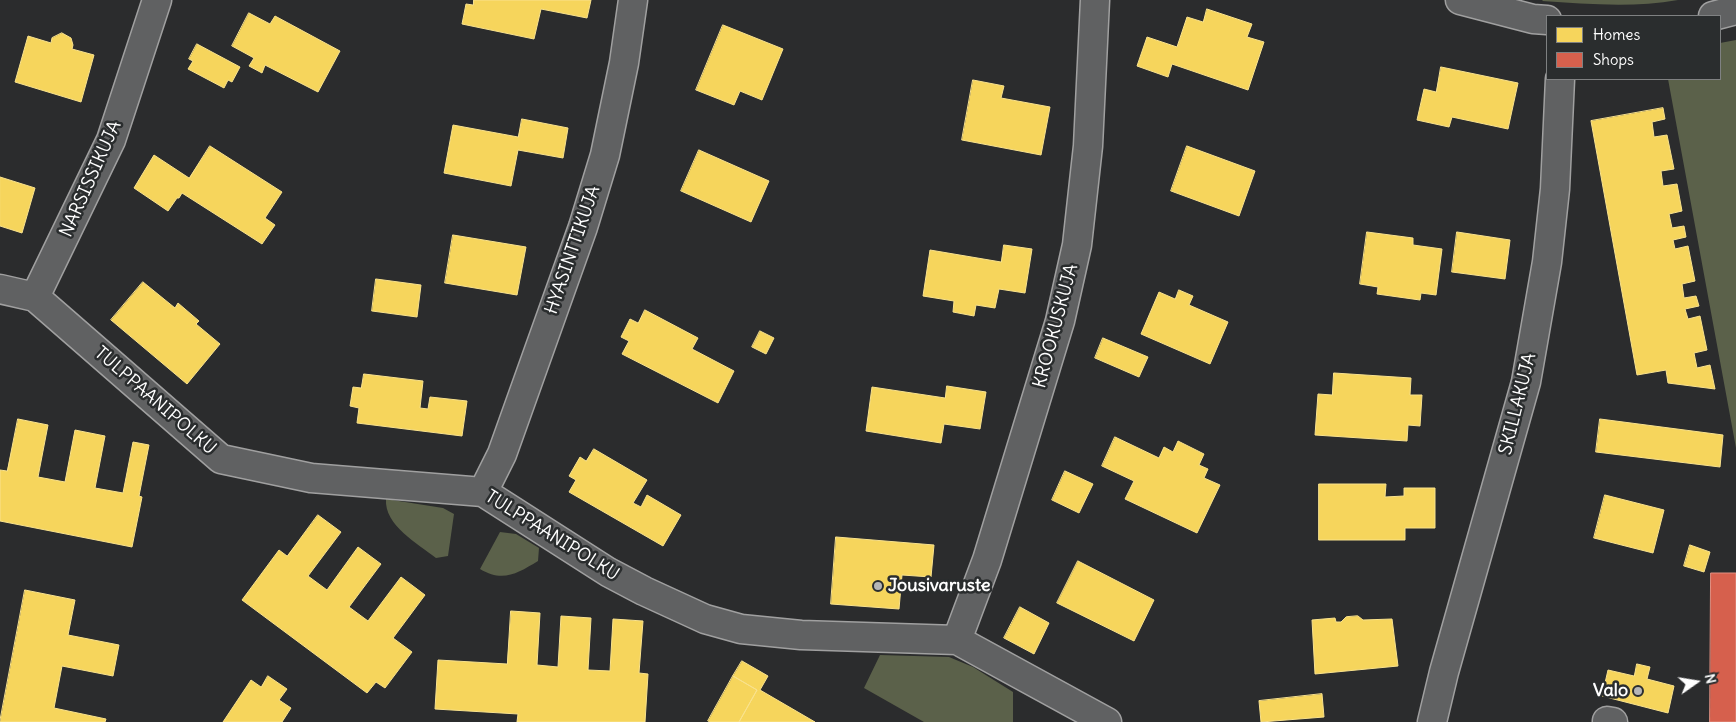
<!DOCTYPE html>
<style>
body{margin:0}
#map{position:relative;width:1736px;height:722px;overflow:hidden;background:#2b2c2d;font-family:Delius,sans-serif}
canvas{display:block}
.legend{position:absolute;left:1546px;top:15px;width:175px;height:65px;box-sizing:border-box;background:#2a2d2e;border:1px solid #7f8182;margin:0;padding:6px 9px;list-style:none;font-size:15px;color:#fff}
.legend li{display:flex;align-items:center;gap:10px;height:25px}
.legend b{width:25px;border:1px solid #7f8182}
.north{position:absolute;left:1671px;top:657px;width:50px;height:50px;-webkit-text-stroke:4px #2a2d2e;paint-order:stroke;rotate:77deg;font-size:14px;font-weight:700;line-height:20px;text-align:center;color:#fff}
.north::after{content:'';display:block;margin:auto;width:18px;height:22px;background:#fff;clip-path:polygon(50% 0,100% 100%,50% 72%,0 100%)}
</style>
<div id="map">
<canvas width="1736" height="722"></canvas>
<ul class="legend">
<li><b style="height:14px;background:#f6d55c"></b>Homes</li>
<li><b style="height:14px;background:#d6604d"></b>Shops</li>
</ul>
<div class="north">N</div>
</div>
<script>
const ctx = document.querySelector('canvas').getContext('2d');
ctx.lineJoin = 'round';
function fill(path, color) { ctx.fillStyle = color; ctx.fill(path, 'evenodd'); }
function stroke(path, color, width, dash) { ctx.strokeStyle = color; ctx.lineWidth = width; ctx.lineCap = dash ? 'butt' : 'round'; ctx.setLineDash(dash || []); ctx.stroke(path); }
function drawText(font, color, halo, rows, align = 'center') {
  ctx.font = font + ' Delius,sans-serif'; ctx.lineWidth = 5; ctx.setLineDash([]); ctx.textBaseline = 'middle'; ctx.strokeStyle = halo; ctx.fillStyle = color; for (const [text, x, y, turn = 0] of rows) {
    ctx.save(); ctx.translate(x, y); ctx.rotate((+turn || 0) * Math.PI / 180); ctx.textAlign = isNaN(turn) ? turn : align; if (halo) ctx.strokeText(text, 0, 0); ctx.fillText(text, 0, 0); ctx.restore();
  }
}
const green = new Path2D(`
 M1543 0H1678C1633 8 1587 4 1542 1Z
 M1736 40V448L1668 79H1720V43Z
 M386 499 443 508 454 514 448 556 436 558C418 544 384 525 386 499Z
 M500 532 516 534 539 548 538 561C518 573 503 583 480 569Z
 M880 655 949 657 973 667 1013 692V722H924L864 688Z`);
const homes = new Path2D(`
 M474 0H591L587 18 541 9 534 39 462 24 466 4 473 5Z
 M1207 9 1252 24 1247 37 1264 42 1248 90 1172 64 1168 77 1137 66 1147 37 1177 47 1187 17 1203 22Z
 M249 13 270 24 275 16 340 51 318 92 265 65 262 73 249 66 254 58 232 46Z
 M723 25 783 49 762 100 740 91 734 105 696 90Z
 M62 33 71 38 73 45 72 49 94 55 81 102 15 82 28 36 51 43 52 38Z
 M197 44 240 67 232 82 228 80 224 88 188 69 193 61 189 59Z
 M1441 67 1518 83 1508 129 1452 117 1449 127 1417 120 1424 89 1436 92Z
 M973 80 1004 86 1001 98 1050 107 1041 155 962 140Z
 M1663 108 1665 119 1652 122 1654 137 1667 135 1674 169 1661 171 1663 186 1677 184 1682 211 1669 214 1672 228 1684 226 1686 237 1673 240 1675 249 1688 246 1695 281 1682 284 1684 298 1696 296 1699 306 1685 309 1688 319 1700 316 1707 350 1694 353 1697 368 1710 365 1715 389 1668 383 1666 370 1637 375 1591 121Z
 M522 119 568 128 563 158 518 150 511 186 444 173 453 125 518 137Z
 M210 146 282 192 265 218 275 225 262 244 182 193 179 198H177L168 211 134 188 154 155 189 178Z
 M1187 146 1255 171 1239 216 1171 191Z
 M699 150 769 181 751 222 681 191Z
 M0 177 35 188 22 233 0 226Z
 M1367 232 1413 238V245L1442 249 1436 295 1421 293 1420 300 1377 294 1378 287 1360 284Z
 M1457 232 1510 240 1505 279 1452 272Z
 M453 235 526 247 517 295 445 283Z
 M1004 245 1032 249 1025 293 999 289 995 308 976 305 974 316 953 312 954 301 923 296 930 250 1001 262Z
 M376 279 421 285 417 317 372 311Z
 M143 282 175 308 178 303 199 321 196 324 220 344 187 384 111 320Z
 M1179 290 1193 296 1189 305 1228 322 1210 364 1141 334 1159 292 1175 299Z
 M645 310 698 338 692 349 734 371 718 403 622 354 629 341 621 337 630 319 638 323Z
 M760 331 774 338 766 354 752 347Z
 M1103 338 1148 357 1139 377 1095 358Z
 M1334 373 1411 378 1410 395H1422L1420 426 1408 425 1407 441 1315 435 1318 394 1332 395Z
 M364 374 423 381 420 408 428 409 430 397 467 401 462 436 357 423 359 408 350 406 353 387 361 388Z
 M947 386 986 392 980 429 944 424 941 443 866 431 872 387 945 398Z
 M18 419 48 425 38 477 65 482 75 430 105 436 95 488 123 493 133 442 149 445 139 496 142 497 132 547 0 521V470L7 471Z
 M1600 419 1723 435 1720 467 1596 452Z
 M1115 437 1159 458 1164 447 1173 452 1178 441 1204 454 1199 465 1208 469 1204 478 1220 485 1197 533 1125 499 1134 481 1102 466Z
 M594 449 647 480 633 503 641 507 647 495 681 515 663 546 569 492 576 480 569 476 580 457 586 461Z
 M1065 471 1093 484 1079 513 1052 500Z
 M1319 484H1386L1385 497 1404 496V488H1435V528H1405V540H1319Z
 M1605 495 1664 510 1653 553 1594 538Z
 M318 515 341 532 308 576 327 590 358 547 381 564 349 607 368 621 401 577 425 595 393 638 412 652 385 688 376 682 367 693 242 600 279 550 287 556Z
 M836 537 934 545 931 577 902 575 899 609 831 604Z
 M1690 545 1710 552 1704 572 1684 566Z
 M1078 561 1154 600 1134 641 1057 603Z
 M25 590 75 600 68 635 119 645 113 676 62 666 54 708 106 719 105 722H0Z
 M1020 607 1049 623 1034 654 1004 638Z
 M511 611 540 613 537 665 558 667 561 616 591 618 588 670 610 671 613 619 643 621 639 673 648 674 645 722H517L518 714 435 709 438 660 507 664Z
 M1358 616 1363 620 1392 619 1398 666 1315 674 1312 620 1335 618 1336 622H1341L1346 617Z
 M742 661 768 676 760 690 815 722H739L757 690 733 676Z
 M1637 664 1650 667 1647 679 1674 686 1668 713 1602 696 1608 670 1634 676Z
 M268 676 287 689 279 700 291 708 282 722H223L251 680 261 687Z
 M733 676 757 690 739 722H710L708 721Z
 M1322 694 1324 717 1261 722 1259 701Z`);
const shops = new Path2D(`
 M1711 573H1736V722H1710Z`);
const minor = new Path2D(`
 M1460 0 1533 19 1547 20
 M1713 16 1736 10
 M0 289 35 297 221 459 311 478 483 492 608 572 644 591 705 619 741 629 801 635 957 640 1107 722
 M35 297 111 140 157 0
 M483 492 502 454 583 227 605 155 624 63 633 0
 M957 640 987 560 1060 321 1077 245 1088 146 1095 0
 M1607 721 1613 722
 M1432 722 1444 672 1526 382 1547 262 1555 189 1560 79`);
const markers = [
 [878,586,5,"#b5b5b6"],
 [1638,691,5,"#b5b5b6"]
];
const streetNames = [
 ["NARSISSIKUJA",91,179,-66],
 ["HYASINTTIKUJA",573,250,-71],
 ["KROOKUSKUJA",1056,326,-75],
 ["TULPPAANIPOLKU",155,401,41],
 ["SKILLAKUJA",1518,404,-76],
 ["TULPPAANIPOLKU",552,536,32]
];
const poiNames = [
 ["Jousivaruste",888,586],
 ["Valo",1628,691,"right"]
];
fill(green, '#5b614a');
fill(homes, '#f6d55c');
stroke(homes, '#f9e28d', 1);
fill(shops, '#d6604d');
stroke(shops, '#e29082', 1);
stroke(minor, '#a0a0a0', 31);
stroke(minor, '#606162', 28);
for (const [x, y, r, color] of markers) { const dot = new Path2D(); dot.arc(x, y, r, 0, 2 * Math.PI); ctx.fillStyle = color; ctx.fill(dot); stroke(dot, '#2a2d2e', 2); }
drawText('18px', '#fff', '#2a2d2e', streetNames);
drawText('bold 18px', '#fff', '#2a2d2e', poiNames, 'left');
</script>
